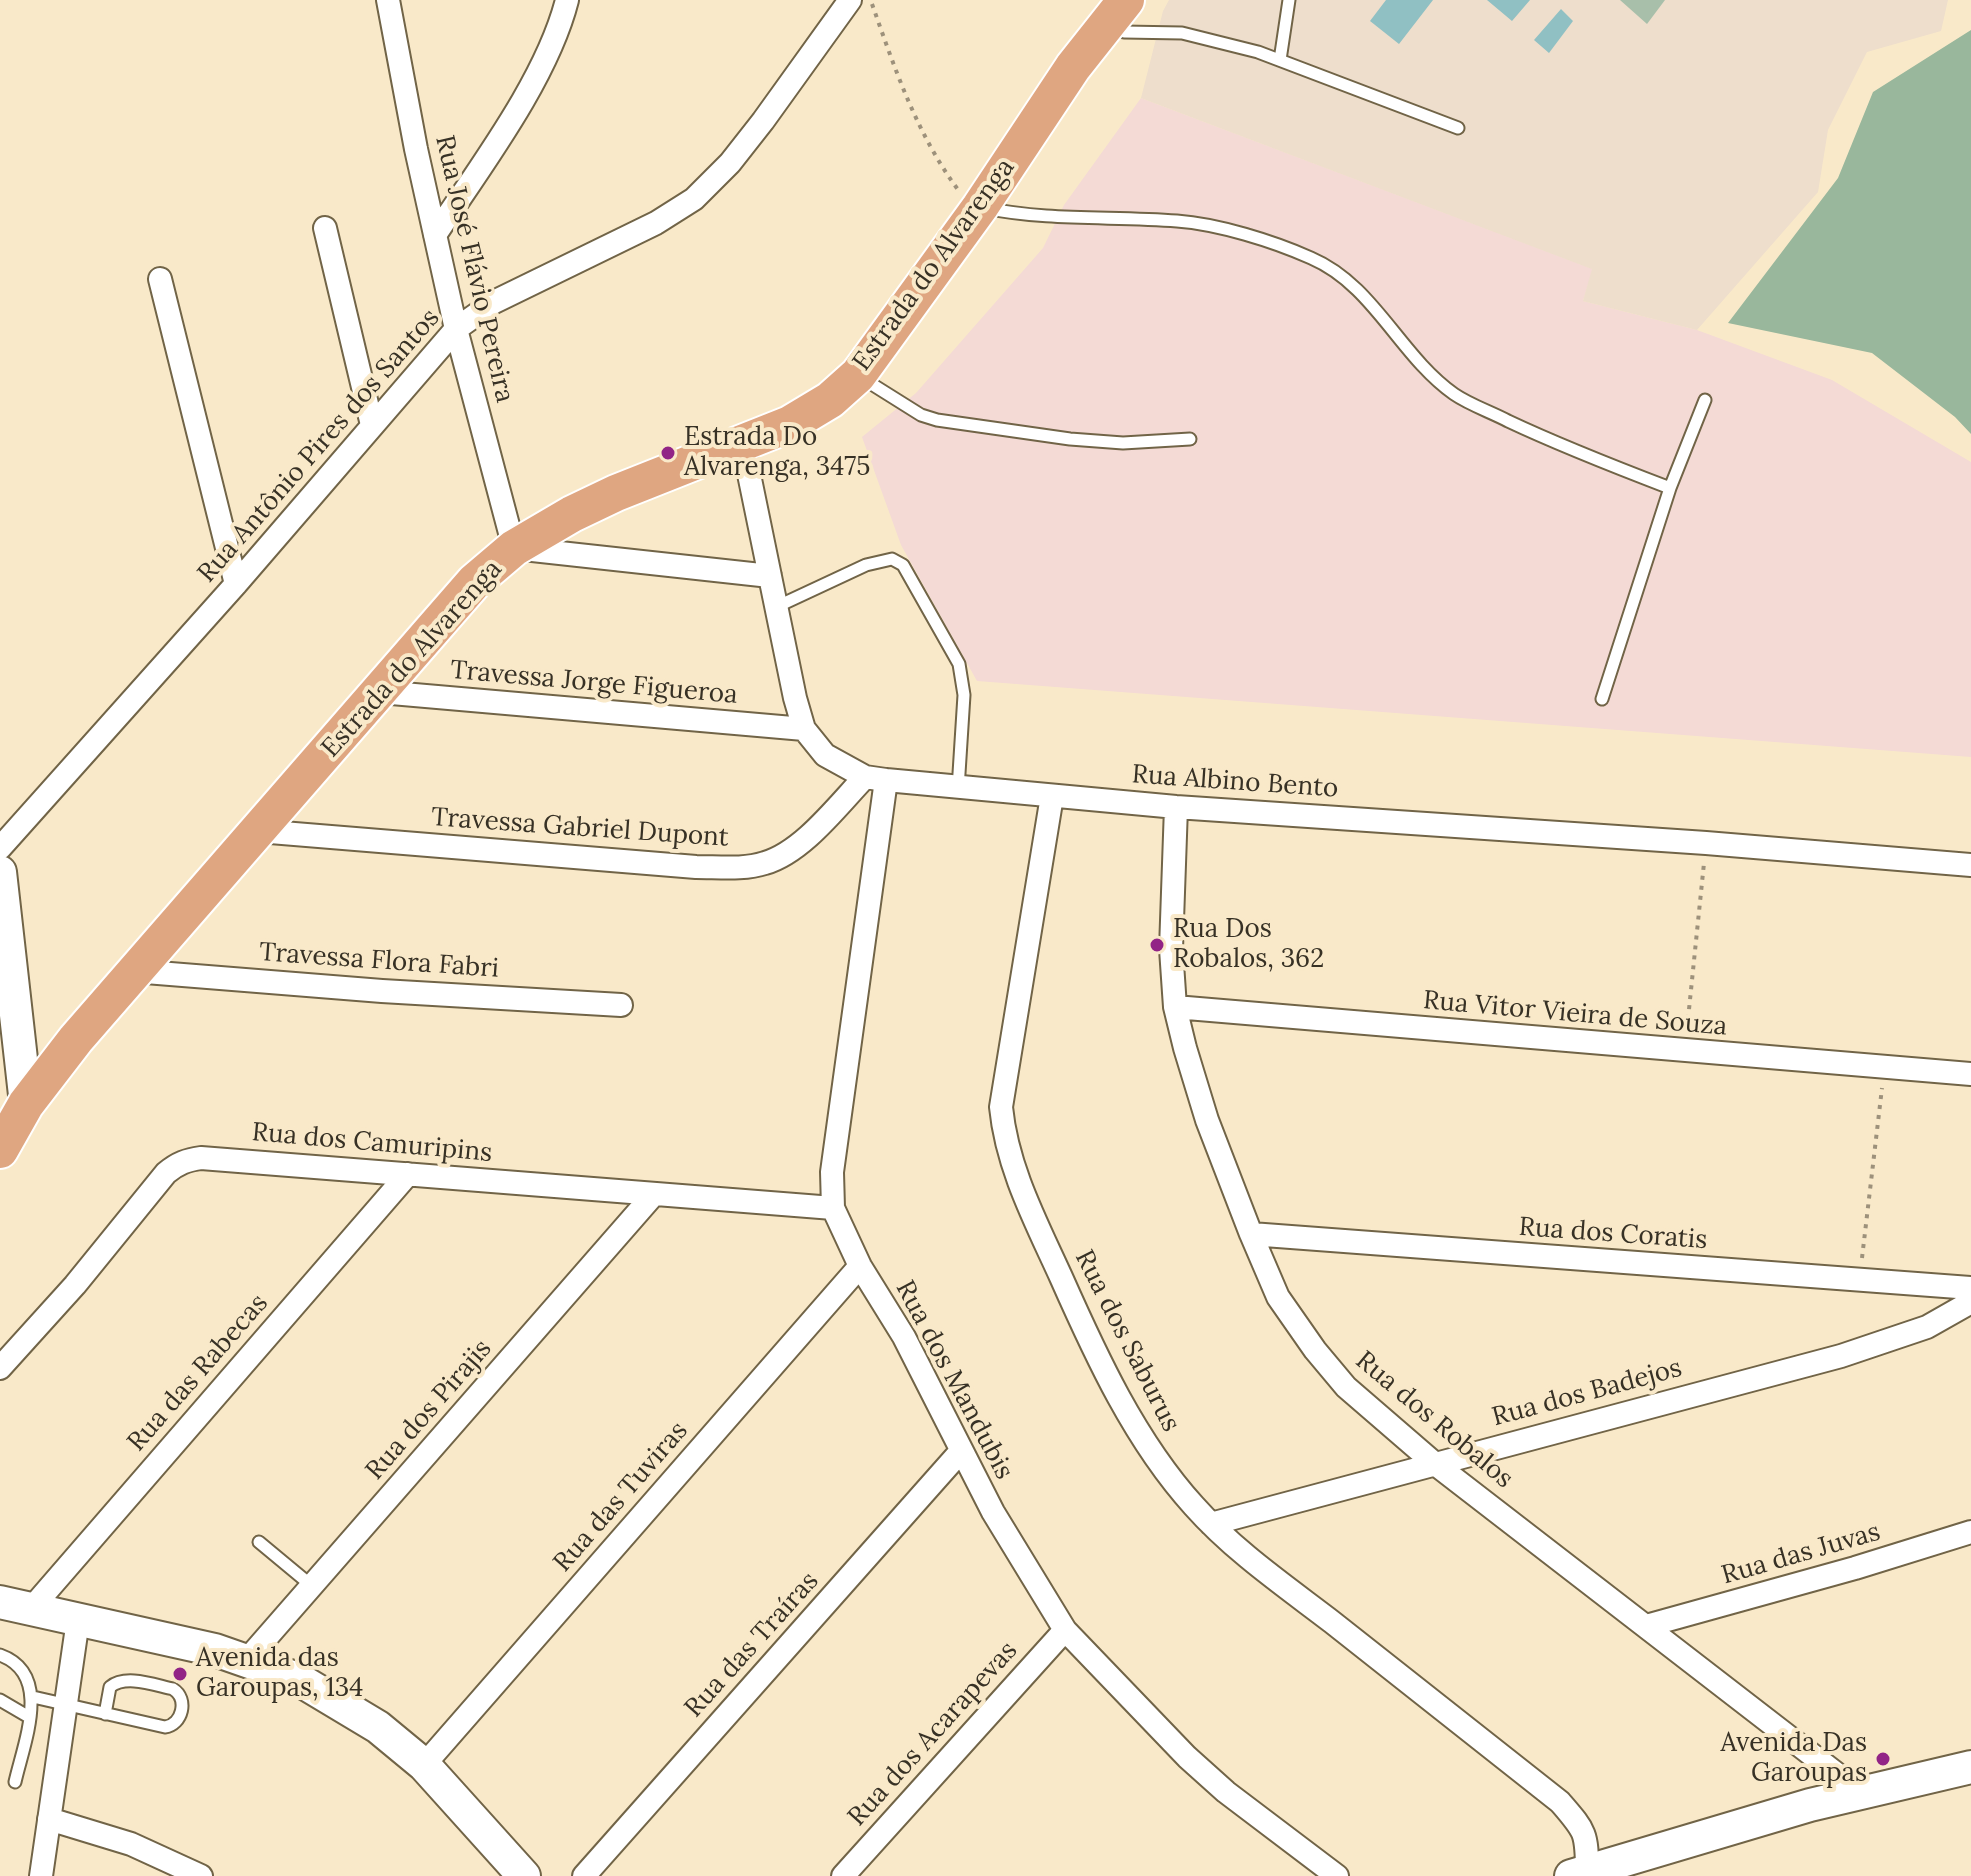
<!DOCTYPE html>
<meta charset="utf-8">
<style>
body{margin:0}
canvas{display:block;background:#f9e9c9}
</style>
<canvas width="1971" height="1876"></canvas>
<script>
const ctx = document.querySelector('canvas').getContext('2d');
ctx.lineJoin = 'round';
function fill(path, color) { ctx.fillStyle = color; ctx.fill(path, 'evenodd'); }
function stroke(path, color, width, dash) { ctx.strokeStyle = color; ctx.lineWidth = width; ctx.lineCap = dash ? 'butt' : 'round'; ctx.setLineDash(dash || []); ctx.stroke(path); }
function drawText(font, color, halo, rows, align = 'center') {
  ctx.font = font + ' Lora,serif'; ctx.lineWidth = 8; ctx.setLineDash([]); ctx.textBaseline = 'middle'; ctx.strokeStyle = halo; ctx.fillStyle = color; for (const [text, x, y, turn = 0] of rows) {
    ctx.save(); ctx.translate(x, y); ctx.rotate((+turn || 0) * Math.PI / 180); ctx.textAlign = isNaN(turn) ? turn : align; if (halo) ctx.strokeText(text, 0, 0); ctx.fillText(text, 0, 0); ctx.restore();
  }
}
const industrial = new Path2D(`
 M1141 98 1593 269 1583 301 1697 330 1832 380 1971 462V757L977 681 901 545 862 437 916 393 1043 248 1064 205Z`);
const education = new Path2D(`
 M1169 0H1948L1941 31 1867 52 1828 130 1818 192 1697 330 1583 301 1592 269 1141 98 1163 11Z`);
const green = new Path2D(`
 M1620 0H1665L1647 24Z`);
const forest = new Path2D(`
 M1971 30V434L1955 417 1872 353 1728 323 1838 178 1873 92Z`);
const water = new Path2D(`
 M1386 0H1433L1399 44 1370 21Z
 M1487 0H1530L1512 21Z
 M1561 9 1573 21 1549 53 1534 40Z`);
const path = new Path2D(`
 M872 4C895 69 917 135 959 191
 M1687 1029 1704 863
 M1862 1258 1882 1088`);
const lane = new Path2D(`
 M1124 32 1182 33 1258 52 1458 128
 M1280 60 1289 0
 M985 208C1048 221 1113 216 1177 221 1218 224 1273 241 1311 258 1374 285 1399 355 1454 394 1470 405 1491 412 1508 421 1561 446 1615 467 1670 488L1602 699
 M862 378 921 415 937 420 1070 439 1123 443 1190 439
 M1670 488 1705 400
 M776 607 866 565 892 559 903 565 959 664 964 695 958 789
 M259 1542 312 1586
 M0 1655C53 1674 24 1742 15 1782
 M33 1697 165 1727C182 1725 189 1699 173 1689 154 1685 126 1674 110 1687L105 1714
 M0 1700 29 1717`);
const street = new Path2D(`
 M388 0 416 149 456 329 514 548 770 576
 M325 228 372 425
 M435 235C480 167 547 79 567 0
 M160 279 236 584
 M743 445 795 698 804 729 825 755 865 777 886 780 1176 807 1706 843 1971 865
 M380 692 804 729
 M886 780 832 1172 833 1208 860 1266 904 1337 993 1512 1065 1630 1187 1757 1226 1792 1337 1876
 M1052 796 1001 1107C1007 1168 1036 1222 1061 1277 1096 1356 1135 1441 1194 1506 1234 1551 1285 1586 1332 1622 1408 1682 1484 1742 1560 1802 1585 1831 1587 1832 1587 1871
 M1176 807 1171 949 1175 1007 1185 1048 1207 1120 1251 1234 1278 1297 1315 1350 1346 1387 1434 1463 1860 1792
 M258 831 696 867C719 867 744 870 765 863 803 852 838 805 865 777
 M0 848 236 584 456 329 494 302 656 223 694 199 730 163 763 121 850 0
 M133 971 382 991 621 1005
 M1175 1007 1971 1074
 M1251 1234 1971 1288
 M0 1368 75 1285 166 1173C178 1163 187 1160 201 1158L833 1208
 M1211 1524 1841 1356 1927 1327 1971 1302
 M31 1609 408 1174
 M1646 1626 1855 1568 1971 1532
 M246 1661 654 1194
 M424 1765 860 1266
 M49 1819 131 1844 201 1876
 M41 1876 78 1620
 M584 1876 961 1451
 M843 1876 1065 1630`);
const secondary = new Path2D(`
 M0 872 26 1104
 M0 1602 215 1650 298 1679 378 1727 424 1765 524 1876
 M1571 1876 1810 1805 1971 1767`);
const primary = new Path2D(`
 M0 1150 26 1104 76 1039 474 582 514 548 572 514 616 493 790 424 830 400 858 375 980 207 1073 67 1126 0`);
const markers = [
 [668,453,8,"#922486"],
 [1157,945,8,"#922486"],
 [180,1674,8,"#922486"],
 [1883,1759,8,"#922486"]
];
const streetNames = [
 ["Estrada do Alvarenga",934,265,-54],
 ["Rua José Flávio Pereira",474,269,77],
 ["Rua Antônio Pires dos Santos",319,446,-49],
 ["Estrada do Alvarenga",412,659,-48],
 ["Travessa Jorge Figueroa",594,683,5],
 ["Rua Albino Bento",1235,782,4],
 ["Travessa Gabriel Dupont",580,828,4],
 ["Travessa Flora Fabri",379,961,4],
 ["Rua Vitor Vieira de Souza",1575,1014,5],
 ["Rua dos Camuripins",372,1143,5],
 ["Rua dos Coratis",1613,1234,4],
 ["Rua dos Saburus",1127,1341,63],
 ["Rua das Rabecas",198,1373,-49],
 ["Rua dos Mandubis",954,1380,62],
 ["Rua dos Badejos",1587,1393,-15],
 ["Rua dos Pirajis",429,1410,-49],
 ["Rua dos Robalos",1434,1420,40],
 ["Rua das Tuviras",621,1497,-49],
 ["Rua das Juvas",1801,1554,-16],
 ["Rua das Traíras",752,1645,-48],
 ["Rua dos Acarapevas",933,1734,-48]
];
const poiNames = [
 ["Estrada Do",684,438],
 ["Alvarenga, 3475",684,468],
 ["Rua Dos",1173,930],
 ["Robalos, 362",1173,960],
 ["Avenida das",196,1659],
 ["Garoupas, 134",196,1689],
 ["Avenida Das",1867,1744,"right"],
 ["Garoupas",1867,1774,"right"]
];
fill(industrial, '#f4dad5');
fill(education, '#eedecc');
fill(green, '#a8bfaa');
fill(forest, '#99b79c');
fill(water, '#90c0c3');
stroke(lane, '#716447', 15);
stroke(street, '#716447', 26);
stroke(secondary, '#716447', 36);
stroke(primary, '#fff', 40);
stroke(path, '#9d917b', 4, [4, 6]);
stroke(lane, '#fff', 11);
stroke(street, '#fff', 22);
stroke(secondary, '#fff', 32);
stroke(primary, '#dfa681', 36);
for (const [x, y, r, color] of markers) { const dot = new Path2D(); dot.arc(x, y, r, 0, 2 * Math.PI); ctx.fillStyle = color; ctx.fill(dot); stroke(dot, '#f9e9c9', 3); }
drawText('26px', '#373125', '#f9e9c9', streetNames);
drawText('26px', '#373125', '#f9e9c9', poiNames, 'left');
</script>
